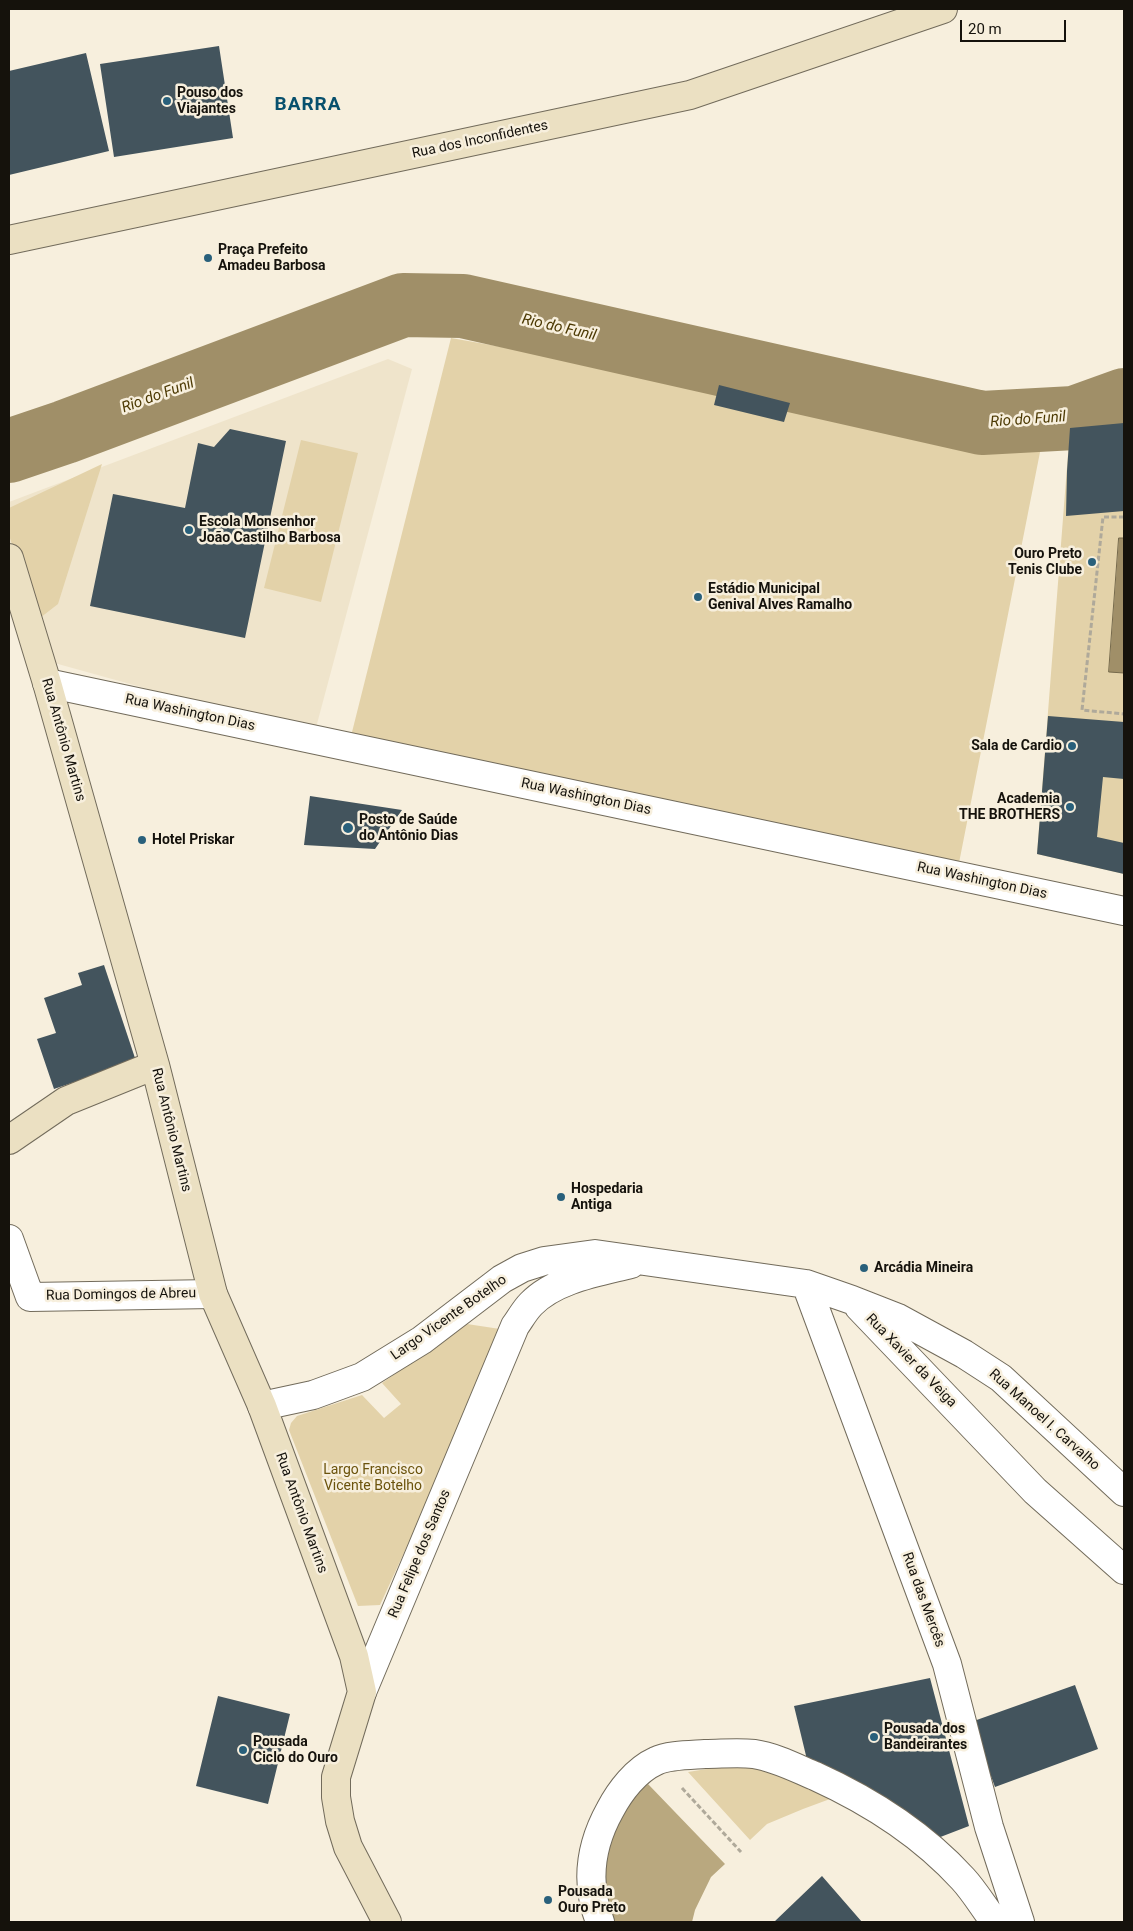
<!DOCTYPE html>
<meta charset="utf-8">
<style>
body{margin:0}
#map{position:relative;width:1133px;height:1931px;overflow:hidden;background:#f7efdd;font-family:Roboto,sans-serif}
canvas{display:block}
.frame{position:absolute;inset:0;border:10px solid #15120c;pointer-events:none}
.scale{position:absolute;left:960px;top:20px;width:106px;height:22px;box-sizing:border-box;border:2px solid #15120c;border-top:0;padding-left:6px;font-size:15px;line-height:18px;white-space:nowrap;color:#15120c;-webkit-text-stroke:4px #f7efdd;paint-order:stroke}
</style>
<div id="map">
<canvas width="1133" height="1931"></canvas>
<div class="frame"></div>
<div class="scale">20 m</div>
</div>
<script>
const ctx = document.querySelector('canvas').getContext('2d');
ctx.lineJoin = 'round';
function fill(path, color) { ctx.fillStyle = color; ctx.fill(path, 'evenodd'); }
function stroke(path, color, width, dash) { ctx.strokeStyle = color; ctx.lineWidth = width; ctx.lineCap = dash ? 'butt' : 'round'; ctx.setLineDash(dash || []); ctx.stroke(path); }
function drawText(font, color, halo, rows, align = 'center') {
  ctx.font = font + ' Roboto,sans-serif'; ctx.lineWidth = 5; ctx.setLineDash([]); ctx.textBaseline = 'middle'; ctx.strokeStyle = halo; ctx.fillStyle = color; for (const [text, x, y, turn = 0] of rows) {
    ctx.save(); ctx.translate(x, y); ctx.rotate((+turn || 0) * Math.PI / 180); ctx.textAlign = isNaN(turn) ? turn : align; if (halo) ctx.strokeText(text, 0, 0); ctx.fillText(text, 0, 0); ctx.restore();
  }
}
const built = new Path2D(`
 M388 359 412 369 314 735 40 659 9 558V502Z`);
const green = new Path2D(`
 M451 338 1042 442 957 873 347 752Z
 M1124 423V874L1037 854 1070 428Z
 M301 440 358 453 321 602 264 588Z
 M102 464 58 604 36 621 9 535V508Z
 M467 1324 500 1329 464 1422 380 1605 358 1606 289 1430 291 1423 297 1416 362 1395 384 1418 401 1404 382 1383Z
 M732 1765C774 1770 794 1779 830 1799L803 1809 767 1824 750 1840 688 1772Z`);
const forest = new Path2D(`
 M648 1784 725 1864 711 1877 695 1910 692 1922H612L602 1873 612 1836 624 1810 636 1793Z`);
const water = new Path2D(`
 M1119 538H1124V673L1109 672Z`);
const river = new Path2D(`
 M9 451 65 432 403 305 463 306 982 423 1074 418 1124 400`);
const building = new Path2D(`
 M219 46 233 138 114 157 100 64Z
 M86 53 109 151 9 175V71Z
 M719 385 790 403 784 422 714 405Z
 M1124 423V511L1066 516 1067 471 1070 428Z
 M230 429 286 441 245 638 90 606 113 494 185 508 198 443 214 447Z
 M1048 716 1124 722V779L1103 777 1097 837 1124 843V874L1037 854Z
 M310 796 402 810 375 849 304 845Z
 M104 965 136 1061 54 1089 37 1039 56 1033 44 998 82 985 78 973Z
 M930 1678 969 1826 930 1841 809 1768 794 1706Z
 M1075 1685 1098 1749 995 1787 971 1722Z
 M218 1696 290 1714 268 1804 196 1786Z
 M822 1876 862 1922H774Z`);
const path = new Path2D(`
 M1124 517H1103L1082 710 1124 714
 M682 1788 741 1852`);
const street = new Path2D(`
 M47 683 1124 911
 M9 1239 30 1297 213 1294
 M806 1284 947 1664 989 1827 1020 1922
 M859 1307 1035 1491 1124 1570
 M262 1406 313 1395 362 1377 422 1340 502 1279 522 1268 544 1261 595 1254 806 1284 852 1300 898 1318 964 1354 1001 1378 1124 1492
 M362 1692 515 1326C520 1319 525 1310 531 1304 555 1279 599 1272 631 1264
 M600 1922C585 1883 590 1846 610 1810 620 1791 636 1770 656 1761 668 1755 691 1755 705 1754 721 1754 738 1752 754 1754 775 1757 796 1768 815 1776 870 1801 922 1834 963 1879 975 1892 984 1908 995 1922`);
const secondary = new Path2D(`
 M9 240 690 95 943 9
 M9 558 47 683 155 1065 213 1294 262 1406 354 1656 362 1692 336 1777V1797L340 1821 348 1847 387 1922
 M9 1140 66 1101 155 1065`);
const markers = [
 [167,101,5,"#29607b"],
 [208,258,5,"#29607b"],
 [189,530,5,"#29607b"],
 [1092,562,5,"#29607b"],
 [698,597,5,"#29607b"],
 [1072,746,5,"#29607b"],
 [1070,807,5,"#29607b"],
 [348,828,6,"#29607b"],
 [142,840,5,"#29607b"],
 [561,1197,5,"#29607b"],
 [864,1268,5,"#29607b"],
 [874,1737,5,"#29607b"],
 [243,1750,5,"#29607b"],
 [548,1900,5,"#29607b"]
];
const poiNames = [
 ["Pouso dos",177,93],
 ["Viajantes",177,109],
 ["Praça Prefeito",218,250],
 ["Amadeu Barbosa",218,266],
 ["Escola Monsenhor",199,522],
 ["João Castilho Barbosa",199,538],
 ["Ouro Preto",1082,554,"right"],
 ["Tenis Clube",1082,570,"right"],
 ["Estádio Municipal",708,589],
 ["Genival Alves Ramalho",708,605],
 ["Sala de Cardio",1062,746,"right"],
 ["Academia",1060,799,"right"],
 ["THE BROTHERS",1060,815,"right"],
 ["Posto de Saúde",359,820],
 ["do Antônio Dias",359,836],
 ["Hotel Priskar",152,840],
 ["Hospedaria",571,1189],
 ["Antiga",571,1205],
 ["Arcádia Mineira",874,1268],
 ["Pousada dos",884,1729],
 ["Bandeirantes",884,1745],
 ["Pousada",253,1742],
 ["Ciclo do Ouro",253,1758],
 ["Pousada",558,1892],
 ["Ouro Preto",558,1908]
];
const streetNames = [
 ["Rua dos Inconfidentes",480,140,-12],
 ["Rua Washington Dias",190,713,12],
 ["Rua Antônio Martins",63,740,74],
 ["Rua Washington Dias",586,797,12],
 ["Rua Washington Dias",982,881,12],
 ["Rua Antônio Martins",171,1130,76],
 ["Rua Domingos de Abreu",121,1295,-1],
 ["Largo Vicente Botelho",449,1318,-35],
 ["Rua Xavier da Veiga",911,1361,46],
 ["Rua Manoel I. Carvalho",1044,1420,42],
 ["Rua Antônio Martins",301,1513,70],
 ["Rua Felipe dos Santos",420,1554,-67],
 ["Rua das Mercês",923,1600,70]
];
const parkNames = [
 ["Largo Francisco",373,1470],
 ["Vicente Botelho",373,1486]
];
const waterNames = [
 ["Rio do Funil",559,328,13],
 ["Rio do Funil",158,396,-20],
 ["Rio do Funil",1028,420,-4]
];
const districtNames = [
 ["BARRA",308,105]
];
fill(built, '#efe4cb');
fill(green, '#e3d2a9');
fill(forest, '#b9a87f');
fill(water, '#a08f68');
stroke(water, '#766a4c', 1);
stroke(river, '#a08f68', 64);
fill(building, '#43545d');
stroke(street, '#726b5b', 30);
stroke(secondary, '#726b5b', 30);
stroke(path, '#afa99a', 3, [5, 2.5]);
stroke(street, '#fff', 28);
stroke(secondary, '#ebe0c2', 28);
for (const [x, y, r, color] of markers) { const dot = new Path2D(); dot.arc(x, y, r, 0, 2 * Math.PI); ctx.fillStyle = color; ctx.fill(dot); stroke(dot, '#f7efdd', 2); }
drawText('bold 14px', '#15120c', '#f7efdd', poiNames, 'left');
drawText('14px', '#15120c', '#f7efdd', streetNames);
drawText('14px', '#6b530c', '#f7efdd', parkNames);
drawText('italic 15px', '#4c3903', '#f7efdd', waterNames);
ctx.letterSpacing = '1px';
drawText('bold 19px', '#08506d', '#f7efdd', districtNames);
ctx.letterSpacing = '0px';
</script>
